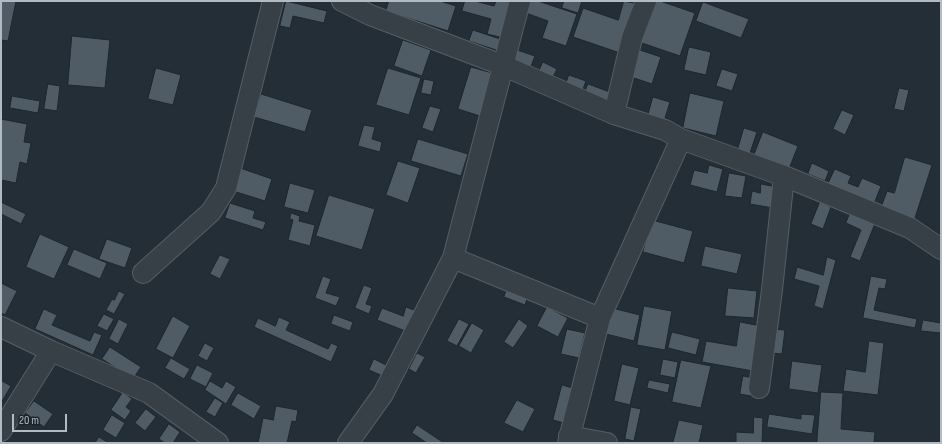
<!DOCTYPE html>
<style>
body{margin:0}
#map{position:relative;width:942px;height:444px;overflow:hidden;background:#242e37;font-family:"Sofia Sans Condensed",sans-serif}
canvas{display:block}
.frame{position:absolute;inset:0;border:2px solid #b2bbc3;pointer-events:none}
.scale{position:absolute;left:12px;top:414px;width:55px;height:18px;box-sizing:border-box;border:2px solid #b2bbc3;border-top:0;padding-left:5px;font-size:12px;line-height:14px;white-space:nowrap;color:#b2bbc3;-webkit-text-stroke:3px #1c252c;paint-order:stroke}
</style>
<div id="map">
<canvas width="942" height="444"></canvas>
<div class="frame"></div>
<div class="scale">20 m</div>
</div>
<script>
const ctx = document.querySelector('canvas').getContext('2d');
ctx.lineJoin = 'round';
function fill(path, color) { ctx.fillStyle = color; ctx.fill(path, 'evenodd'); }
function stroke(path, color, width, dash) { ctx.strokeStyle = color; ctx.lineWidth = width; ctx.lineCap = dash ? 'butt' : 'round'; ctx.setLineDash(dash || []); ctx.stroke(path); }
const building = new Path2D(`
 M1 1H16L8 41 1 40Z
 M286 1 327 11 324 23 293 16 290 28 280 26Z
 M389 1H440L456 6 448 31 386 11Z
 M465 1H475L494 6 496 1H513L504 38 487 34 491 19 462 11Z
 M526 1H538L577 14 566 46 542 38 548 21 523 12Z
 M564 1H582L578 13 562 8Z
 M624 1 638 4 620 53 573 37 583 8 618 20Z
 M650 1H660L695 13 680 56 636 41Z
 M703 2 749 19 741 38 696 21Z
 M473 30 503 40 499 51 469 41Z
 M72 36 110 40 105 88 68 85Z
 M403 40 431 50 422 76 394 66Z
 M689 47 711 52 706 75 684 70Z
 M514 49 535 56 530 69 510 62Z
 M637 49 661 57 652 84 628 76Z
 M543 62 557 69 552 79 538 73Z
 M471 67 496 74 483 117 458 109Z
 M156 68 181 75 173 105 148 99Z
 M388 68 421 78 409 115 376 105Z
 M722 69 738 74 732 91 716 86Z
 M569 75 586 81 582 92 565 86Z
 M424 79 434 81 431 95 421 93Z
 M48 84 60 86 57 111 44 109Z
 M588 84 610 92 605 105 583 97Z
 M899 88 909 90 904 111 894 109Z
 M690 93 724 101 716 136 683 128Z
 M261 94 312 110 305 132 254 117Z
 M12 96 40 101 38 113 10 108Z
 M653 97 670 102 665 118 668 119 667 125 647 119Z
 M430 106 441 109 433 132 422 128Z
 M842 110 854 115 845 135 833 129Z
 M1 119 27 124 24 142 31 143 27 164 20 162 16 183 1 180Z
 M364 125 375 127 372 139 382 142 380 152 358 146Z
 M744 128 757 132 749 156 737 152Z
 M763 132 798 146 789 169 754 155Z
 M418 139 468 154 461 176 411 161Z
 M905 157 932 165 914 221 880 210 887 191 894 193Z
 M398 161 420 168 408 203 386 195Z
 M812 163 829 171 825 181 808 174Z
 M709 165 723 169 717 192 690 185 694 170 707 173Z
 M240 168 272 179 265 201 233 191Z
 M835 169 851 176 848 183 858 187 862 178 881 186 874 204 827 186Z
 M729 173 746 176 742 198 725 196Z
 M290 183 315 190 308 213 284 207Z
 M761 184 777 187 773 208 750 204 752 191 760 193Z
 M329 195 375 209 362 250 316 236Z
 M1 202 26 214 21 224 1 214Z
 M820 202 831 207 823 229 811 224Z
 M230 203 255 211 253 218 266 222 263 230 225 218Z
 M851 211 876 221 860 261 850 257 861 230 846 223Z
 M291 213 300 216 299 221 315 225 310 246 288 240 293 220 290 219Z
 M652 220 693 231 684 263 643 252Z
 M40 234 69 247 54 279 26 267Z
 M107 239 132 248 125 268 99 259Z
 M705 246 742 254 737 274 701 266Z
 M74 249 107 263 100 279 67 265Z
 M220 255 230 259 220 279 210 274Z
 M827 257 836 260 823 309 814 306 819 286 794 279 797 267 823 275Z
 M323 276 331 279 326 293 340 297 336 306 315 298Z
 M871 276 887 279 885 289 879 288 874 310 917 319 915 328 863 318Z
 M1 283 17 291 5 315 1 313Z
 M364 285 372 288 366 304 372 306 369 314 355 308Z
 M508 286 529 293 525 305 504 297Z
 M728 288 757 291 754 318 725 316Z
 M119 291 125 294 114 314 106 310 112 299 114 300Z
 M644 306 672 311 665 350 637 345Z
 M406 307 417 311 408 332 377 320 382 308 403 316Z
 M547 307 568 318 558 337 537 326Z
 M612 308 640 315 634 341 606 334Z
 M44 309 57 315 52 325 90 341 94 332 102 335 93 355 35 329Z
 M104 314 114 319 107 331 97 326Z
 M334 315 353 322 350 331 331 324Z
 M173 316 190 326 173 358 156 349Z
 M279 317 290 322 286 330 328 349 331 343 338 346 331 362 254 327 258 318 275 326Z
 M119 319 128 324 118 344 109 339Z
 M459 319 469 324 457 346 447 341Z
 M519 319 528 326 513 348 504 342Z
 M923 320 941 323V333L921 331Z
 M740 322 761 326 753 371 702 362 706 341 736 346Z
 M472 323 484 330 471 353 459 346Z
 M567 329 585 333 579 358 561 354Z
 M773 329 785 330 782 354 771 353Z
 M672 332 700 339 696 355 668 348Z
 M869 341 884 343 878 395 843 391 846 369 865 372Z
 M205 343 214 348 207 361 198 356Z
 M110 347 141 367 133 379 102 359Z
 M417 353 425 357 416 373 409 369Z
 M171 358 190 369 184 379 165 368Z
 M374 359 390 367 385 377 369 370Z
 M663 359 678 362 675 378 660 375Z
 M681 360 711 366 701 408 672 402Z
 M792 361 822 365 818 393 789 389Z
 M622 364 639 368 630 405 614 401Z
 M197 365 213 373 206 387 190 379Z
 M743 376 754 378 751 396 740 394Z
 M649 380 670 384 668 393 647 388Z
 M2 381 11 386 1 403V383Z
 M210 381 222 388 226 381 236 387 226 404 205 390Z
 M562 385 573 388 564 423 553 420Z
 M123 392 132 399 126 407 131 411 125 420 111 410Z
 M821 392 843 393 841 429 875 432 874 443H817Z
 M238 393 261 406 254 419 231 405Z
 M215 398 223 403 215 417 206 412Z
 M517 400 535 409 523 432 504 423Z
 M34 401 53 414 44 427 25 413Z
 M276 406 298 410 296 422 292 421 287 443H258L263 418 273 420Z
 M631 407 641 409 634 441 625 439Z
 M146 409 156 417 145 431 135 423Z
 M769 414 801 419V414L815 415 812 434 767 427Z
 M112 415 125 423 116 438 103 430Z
 M754 417 763 418 762 443H736V432L753 433Z
 M679 420 703 425 699 443H673Z
 M169 424 180 432 173 443H165L159 439Z
 M417 425 444 443H427L412 433Z
 M99 437 107 442 106 443H95Z`);
const minor = new Path2D(`
 M342 1 370 15 502 65 614 114 665 130 681 139 784 176 910 228 941 249
 M614 114 632 38 646 1
 M453 258 600 318
 M143 273 211 212 226 188 273 1
 M1 327 51 351 1 431
 M51 351 149 393 218 443
 M759 388 772 290 784 176
 M569 436 607 443
 M348 443 383 394 453 258 520 1
 M568 443 600 318 681 139`);
fill(building, '#4f5b65');
stroke(building, '#1e272e', 1);
stroke(minor, '#555e65', 22);
stroke(minor, '#374047', 20);
</script>
